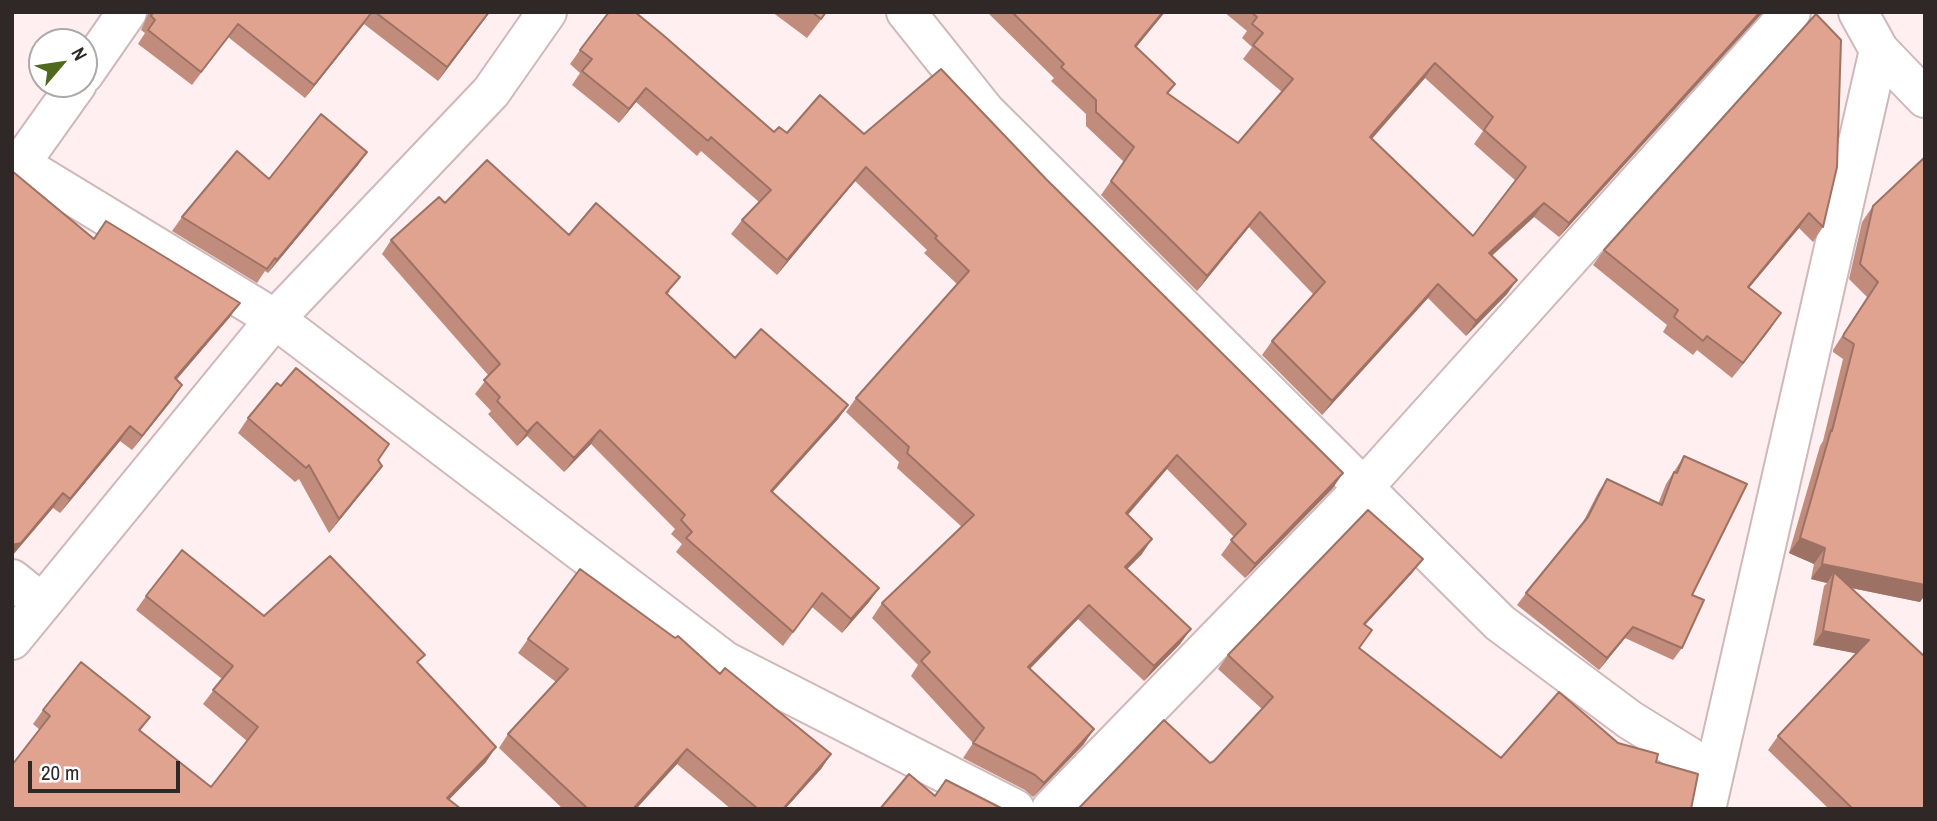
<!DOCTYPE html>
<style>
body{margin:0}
#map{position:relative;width:1937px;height:821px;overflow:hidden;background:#ffeff0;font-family:"Archivo Narrow",sans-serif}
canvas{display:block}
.frame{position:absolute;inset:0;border:14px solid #302727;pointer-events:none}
.north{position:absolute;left:28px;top:28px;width:70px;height:70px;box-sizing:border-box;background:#fff;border:2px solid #aca9a9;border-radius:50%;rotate:61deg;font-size:19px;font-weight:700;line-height:28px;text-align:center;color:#302727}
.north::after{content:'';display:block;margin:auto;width:24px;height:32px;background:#4f6a1c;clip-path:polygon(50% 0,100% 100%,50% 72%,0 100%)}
.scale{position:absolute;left:28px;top:761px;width:152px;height:32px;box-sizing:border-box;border:4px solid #302727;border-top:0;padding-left:9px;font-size:21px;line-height:24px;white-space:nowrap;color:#302727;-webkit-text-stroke:5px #fff;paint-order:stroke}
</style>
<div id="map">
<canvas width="1937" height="821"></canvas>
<div class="frame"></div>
<div class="north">N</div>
<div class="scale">20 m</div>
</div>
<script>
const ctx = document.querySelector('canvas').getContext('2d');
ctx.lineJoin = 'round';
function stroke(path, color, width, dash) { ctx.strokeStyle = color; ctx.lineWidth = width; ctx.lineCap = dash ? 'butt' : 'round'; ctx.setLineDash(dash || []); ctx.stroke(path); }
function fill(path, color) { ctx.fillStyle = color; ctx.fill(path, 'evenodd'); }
const minor = new Path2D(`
 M906 12 986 112 1500 623 1630 720 1714 772
 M84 74 127 12
 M12 159 275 319 725 661 1015 809
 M20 164 77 84
 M12 579 42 603
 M1051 809 1364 487 1791 12`);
const tertiary = new Path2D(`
 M1858 12 1879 50 1925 98
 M12 640 275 319 491 92 547 12
 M1706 809 1879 50`);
const wall = new Path2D(`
 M149 12H490L438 81 364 24 305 98 228 37 192 85 138 44 145 33 141 30Z
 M772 12H827L807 38Z
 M987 12H1165L1136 47 1175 84 1168 94 1238 143 1282 92 1243 59 1252 47 1242 38 1247 31 1224 12H1763L1559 237 1534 217 1492 256 1517 280 1507 294 1466 336 1428 298 1322 415 1262 355 1272 341 1313 294 1249 227 1197 291 1101 195 1124 162 1086 126V114L1051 81 1054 78ZM1425 78 1483 131 1474 144 1516 181 1473 236 1372 139Z
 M1816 14 1823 227 1813 242 1799 228 1749 288 1771 328 1732 378 1697 350 1693 355 1663 332 1667 325 1593 265 1604 250Z
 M580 50 774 132 864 134 1333 488 1245 578 1221 555 1234 537 1167 469 1128 515 1142 554 1127 569 1191 629 1180 644 1144 681 1078 619 1030 669 1084 744 1033 797 1025 790 963 758 973 743 911 676 918 665 872 618 882 603 962 527 897 468 899 462 846 412 856 398 957 284 924 253 927 250 855 181 777 275 731 234 742 220 759 202 701 151 697 156 636 102 619 123 572 85 580 73 570 64Z
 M367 152 358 165 268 273 265 271 257 283 172 231 182 217 269 179Z
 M1925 157V595L1920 602 1851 588 1925 809H1829L1768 750 1778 736 1856 653 1813 645 1824 586 1827 583 1811 579 1814 564 1789 553 1820 446 1823 441 1843 359 1833 352V350L1867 297 1849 279 1862 222 1873 206Z
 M445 203 569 235 670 291 667 295 735 358 848 405 838 419 772 492 879 588 869 602 842 633 812 607 783 646 676 552 682 544 671 534 675 529 591 444 564 472 527 436 517 446 488 414 491 411 475 394 489 376 382 254 391 240Z
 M94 239 230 317 176 380 172 400 132 450 120 441 60 513 53 508Z
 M248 418 378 460 372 480 329 533 299 479 295 482 238 433Z
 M1684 456 1692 595 1682 648 1673 660 1625 638 1599 670 1517 605 1526 593 1582 524 1599 491 1607 479 1658 504 1666 484Z
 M1413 572 1365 625 1359 648 1501 758 1618 743 1656 762 1210 763 1214 761 1262 709 1218 669 1228 655Z
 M146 596 264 616 419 664 486 762 449 799 12 809 40 730 33 724 43 710 150 717 140 731 211 787 247 741 203 704 222 679 136 610Z
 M528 639 720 674 831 754 821 769 785 809H731L677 764 636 809H563L499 748 508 734 556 682 518 653Z`);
const shadedWall = new Path2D(`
 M372 12 364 24 305 98 314 85Z
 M489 12H490L438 81 447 67Z
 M1163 12H1165L1125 61 1135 46Z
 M1760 12H1763L1559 237 1569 223Z
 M1435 63 1425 78 1360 152 1370 137Z
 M646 88 636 102 619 123 629 109Z
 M367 152 358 165 268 273 277 260Z
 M866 167 855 181 777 275 787 260Z
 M1544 203 1534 217 1479 267 1489 253Z
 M1260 212 1249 227 1197 291 1207 276Z
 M1809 213 1799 228 1737 302 1748 287Z
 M1517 280 1507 294 1466 336 1476 321Z
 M1438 284 1428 298 1322 415 1332 401Z
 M240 303 230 317 165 393 175 378Z
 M1781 313 1771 328 1732 378 1743 363Z
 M182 385 172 400 132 450 142 436Z
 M848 405 838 419 761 505 771 491Z
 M537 422 527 436 517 446 527 432Z
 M130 426 120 441 60 513 70 499Z
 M600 430 591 444 564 472 574 458Z
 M1177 455 1167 469 1116 528 1126 513Z
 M382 466 372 480 329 533 339 519Z
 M1343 473 1333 488 1245 578 1255 564Z
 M63 493 53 508 12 556V545Z
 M1800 538 1825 548 1814 564 1789 553Z
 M1152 539 1142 554 1115 581 1125 567Z
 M1423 559 1413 572 1354 637 1364 624Z
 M1822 564 1925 585V595L1920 602 1832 584 1834 572 1827 583 1811 579Z
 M879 588 869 602 842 633 851 619Z
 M1089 605 1078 619 1018 681 1028 667Z
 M1633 627 1625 638 1599 670 1607 658Z
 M1191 629 1180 644 1144 681 1154 666Z
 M1823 631 1869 640 1859 654 1813 645Z
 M1094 729 1084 744 1033 797 1044 783Z
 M496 747 486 762 440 809 447 798Z
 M687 749 677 764 636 809H633Z
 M831 754 821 769 785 809H783Z`);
const building = new Path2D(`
 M153 12H372L314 85 238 24 201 72 148 30 155 20 151 16Z
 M375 12H489L447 67Z
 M609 12H635L663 35 774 132 779 127 787 133 820 95 864 134 941 69 1046 179 1343 473 1255 564 1231 540 1246 524 1177 455 1126 513 1152 539 1125 567 1191 629 1154 666 1089 605 1028 667 1094 729 1044 783 1035 775 973 743 984 728 921 661 930 652 882 603 974 515 907 453 909 447 856 398 969 271 935 238 937 236 866 167 787 260 742 220 771 190 711 137 708 141 646 88 629 109 582 71 592 59 580 50Z
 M812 12H826L821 19Z
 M1012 12H1163L1135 46 1175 84 1167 93 1238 143 1293 79 1253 45 1263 33 1252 24 1257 17 1251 12H1760L1569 223 1544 203 1489 253 1517 280 1476 321 1438 284 1332 401 1272 341 1325 282 1260 212 1207 276 1111 181 1134 147 1096 112V100L1061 67 1064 64ZM1435 63 1493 117 1484 130 1526 167 1473 236 1370 137Z
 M1816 14 1841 40 1837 167 1823 227 1809 213 1748 287 1781 313 1743 363 1707 336 1703 341 1674 317 1678 310 1604 250Z
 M321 114 367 152 277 260 275 258 267 269 182 217 237 151 269 179Z
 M1925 157V585L1822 564 1825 548 1800 538 1831 430 1832 431 1854 344 1843 337 1844 334 1878 282 1860 264 1873 206Z
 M487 160 569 235 596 203 680 277 666 293 735 358 761 329 848 405 771 491 879 588 851 619 822 593 793 632 686 538 692 532 681 520 685 515 600 430 574 458 537 422 527 432 497 401 500 397 484 380 500 364 391 240 439 197 445 203Z
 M12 171 94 239 106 221 240 303 175 378 182 385 142 436 130 426 70 499 63 493 21 543 12 545Z
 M296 368 389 444 378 460 382 466 339 519 309 465 306 468 248 418 277 383 281 386Z
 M1684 456 1747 484 1692 595 1704 600 1682 648 1633 627 1607 658 1526 593 1588 517 1607 479 1662 505 1674 472 1677 473Z
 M1368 510 1423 559 1364 624 1372 630 1359 648 1501 758 1559 692 1618 743 1658 754 1656 762 1698 774 1691 809H1078L1164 720 1210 763 1214 761 1273 697 1228 655Z
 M182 550 264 616 330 556 425 655 417 662 496 747 447 798 461 809H12V765L50 716 43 710 81 662 150 717 139 730 211 787 258 727 213 690 233 666 146 596Z
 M580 569 675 638 678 636 720 674 725 668 831 754 783 809H758L687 749 633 809H588L508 734 568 669 528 639Z
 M1834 572 1925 657V809H1853L1778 736 1869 640 1823 631Z
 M909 774 935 796 946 780 1003 809H880Z`);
stroke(minor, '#d0b8b9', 42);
stroke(tertiary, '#d0b8b9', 42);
stroke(minor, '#fff', 38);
stroke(tertiary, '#fff', 38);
fill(wall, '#c18c7c');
fill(shadedWall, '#9d7265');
fill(building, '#e0a390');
stroke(building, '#9d7265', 2);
</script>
